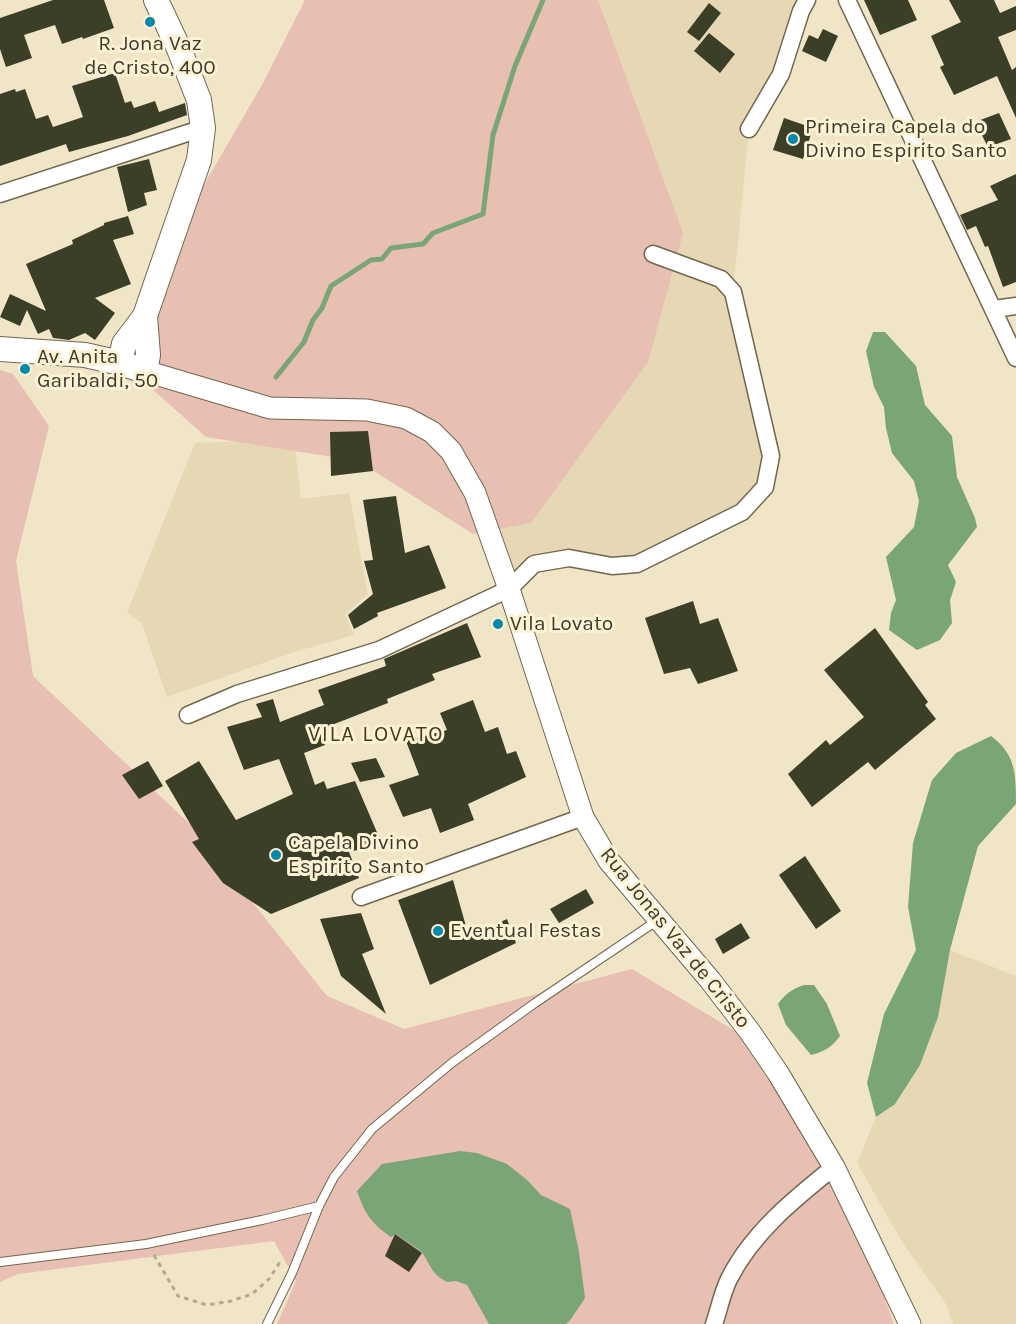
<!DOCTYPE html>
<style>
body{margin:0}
canvas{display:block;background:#f0e5c7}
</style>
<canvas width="1016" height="1324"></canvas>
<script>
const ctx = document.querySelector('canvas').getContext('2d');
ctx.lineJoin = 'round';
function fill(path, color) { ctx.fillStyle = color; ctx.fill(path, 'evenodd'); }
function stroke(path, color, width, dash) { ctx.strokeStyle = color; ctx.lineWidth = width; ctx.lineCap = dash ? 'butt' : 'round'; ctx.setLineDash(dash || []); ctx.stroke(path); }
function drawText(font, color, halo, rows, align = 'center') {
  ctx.font = font + ' Karla,sans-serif'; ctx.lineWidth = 6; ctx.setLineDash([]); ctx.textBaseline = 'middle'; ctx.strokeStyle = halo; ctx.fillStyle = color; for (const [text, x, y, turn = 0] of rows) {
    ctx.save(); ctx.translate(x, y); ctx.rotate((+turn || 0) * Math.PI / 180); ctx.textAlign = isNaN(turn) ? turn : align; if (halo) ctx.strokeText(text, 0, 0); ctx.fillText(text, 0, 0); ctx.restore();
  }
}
const built = new Path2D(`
 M563 0H807L749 129 733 292 771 456 765 487 742 512 637 564H534L509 589 432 432Z
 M294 439 301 499 349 493 368 594 345 615 354 635 294 652 167 697 142 623 127 613 195 443Z
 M950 950 1016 976V1324H953L946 1304 901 1240 857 1163 876 1117 920 1065 938 1017Z`);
const green = new Path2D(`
 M305 0H598L683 233 648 362 531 523 473 534 358 461 206 437 152 389 146 285 263 83Z
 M0 370 13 374 49 426 16 561 33 676 192 826 327 996 404 1029 632 969 735 1031 846 1192 894 1324H277L296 1281 274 1241 18 1274 0 1282Z`);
const water = new Path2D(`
 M873 332H885L916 366 925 405 952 436 957 477 975 518 977 527 948 565 956 582 950 600 952 623 940 640 917 650 889 630 891 613 896 600 886 557 914 527 919 501 914 481 892 453 886 428 884 407 874 387 866 351Z
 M991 736C1016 754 1016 775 1016 804L978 846 950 950 938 1017 920 1065 895 1104 876 1117 867 1083 884 1014 916 950 908 907 913 843 932 780 956 753Z
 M804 985H814L827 1004 840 1036C832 1047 824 1052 811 1055L786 1025 778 1004C785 994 792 989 804 985Z
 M460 1151 477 1153 507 1164 527 1180 541 1195 570 1209 579 1252 585 1298 571 1319 566 1324H489L467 1285 456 1281 447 1282 440 1278 433 1271 422 1252 396 1234 391 1237C371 1223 365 1214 357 1191L382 1164Z`);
const stream = new Path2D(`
 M276 377 304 342 313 320 322 308 331 286 371 260 382 259 391 248 423 244 433 233 483 214 493 135 515 66 543 0`);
const building = new Path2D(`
 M53 0H104L114 28 83 39 82 37 62 44 55 25 24 35 32 58 6 67 0 49V18Z
 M864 0H908L917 20 880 35Z
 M949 0H994L1000 13 1016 6V30L998 37 1012 70 1016 67V118L997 76 954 95 940 67 944 65 931 36 961 22Z
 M709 3 721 13 699 41 687 32Z
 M823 29 838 36 826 62 802 51 809 35 818 39Z
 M709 33 735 54 720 73 694 51Z
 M115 73 125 103 131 101 134 108 155 101 159 112 185 103 187 115 128 136 69 152 66 144 0 166V94L15 89 16 92 25 89 36 119 48 115 53 127 83 117 72 86Z
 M999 113 1011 139 988 147 975 122Z
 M784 118 813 128 803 159 773 150Z
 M149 159 157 190 144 193 147 205 128 212 117 167Z
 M1016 174V282L1003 287 988 246 985 247 976 226 967 230 960 215 998 200 990 186Z
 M128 216 134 234 113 240 131 284 95 298 115 313 95 340 85 333 69 340 53 338 49 329 38 334 27 310 20 326 0 317 10 294 46 311 26 264 73 244 72 240 104 225V223Z
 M368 431 373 471 331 476 330 432Z
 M396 496 405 553 429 545 446 588 377 613 378 616 354 629 348 615 373 594 364 561 373 560 363 500Z
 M693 601 700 624 718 618 738 671 698 684 690 668 664 674 645 618Z
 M467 623 481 657 432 674 435 680 387 699 388 703 319 730 325 745 304 753 315 785 324 781 327 789 355 781 382 844 349 852 359 878 271 914 223 883 192 842 199 839 165 781 199 761 236 820 293 794 279 759 244 770 227 727 262 717 256 704 273 699 280 722 324 705 318 690 386 666 384 659Z
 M875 628 928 702 925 705 936 719 875 770 868 762 812 807 788 774 826 740 830 745 864 717 824 670Z
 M473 700 485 732 498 727 507 754 516 751 526 777 468 804 474 820 440 833 431 808 403 817 389 785 419 775 406 741 447 730 440 713Z
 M376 758 385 777 360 782 351 763Z
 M148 761 163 786 139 799 122 775Z
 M805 856 841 911 816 929 779 875Z
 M453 880 469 937 507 919 516 943 430 985 398 900Z
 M586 889 594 903 559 923 550 909Z
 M361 913 374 949 362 954 386 1014 341 976 320 919Z
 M741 923 750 938 723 954 715 939Z
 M395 1234 422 1253 409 1272 385 1256Z`);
const path = new Path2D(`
 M154 1255 178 1296 207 1305 231 1301 252 1294 269 1279 282 1259`);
const service = new Path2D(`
 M0 1262 146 1244 262 1220 319 1206
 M267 1324 292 1273 319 1206 334 1177 372 1129 453 1062 535 1003 658 920`);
const minor = new Path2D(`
 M847 0 1016 358
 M749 129 781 74 801 11 807 0
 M0 194 203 128
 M994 309 1016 306
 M188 715 237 694 379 650 509 589 534 564 569 558 612 566 637 564 742 512 765 487 771 456 733 292 721 279 653 254
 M361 897 583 817
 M714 1324C719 1310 722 1293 729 1279 752 1233 794 1199 834 1167`);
const tertiary = new Path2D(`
 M145 371 270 408 367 410 406 418 432 432 451 451 475 493 509 589 583 817 609 861 710 980 750 1032 778 1073 834 1167 910 1324`);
const secondary = new Path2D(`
 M0 349 85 355 120 363 145 371 148 355 145 316
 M120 363 124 344 145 316 158 278 199 160 203 128 199 100 179 49 156 0`);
const markers = [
 [150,22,6,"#0688aa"],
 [793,139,6,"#0688aa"],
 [25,369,6,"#0688aa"],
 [498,624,6,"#0688aa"],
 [276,855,6,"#0688aa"],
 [438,931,6,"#0688aa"]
];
const poiNames = [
 ["R. Jona Vaz",150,44,"center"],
 ["de Cristo, 400",150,68,"center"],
 ["Primeira Capela do",805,127],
 ["Divino Espirito Santo",805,151],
 ["Av. Anita",37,357],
 ["Garibaldi, 50",37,381],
 ["Vila Lovato",510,624],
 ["Capela Divino",288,843],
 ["Espirito Santo",288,867],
 ["Eventual Festas",450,931]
];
const streetNames = [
 ["Rua Jonas Vaz de Cristo",675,938,51]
];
const neighbourhoodNames = [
 ["VILA LOVATO",376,735]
];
fill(built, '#e6d8b4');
fill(green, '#e8bfb3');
fill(water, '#7aa577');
stroke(stream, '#7aa577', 5);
fill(building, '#3b3f27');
stroke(service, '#71674d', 10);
stroke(minor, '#71674d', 19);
stroke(tertiary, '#71674d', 23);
stroke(secondary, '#71674d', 26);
stroke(path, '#b2a991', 3, [4.5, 4.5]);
stroke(service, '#fff', 8);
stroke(minor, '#fff', 16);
stroke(tertiary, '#fff', 21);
stroke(secondary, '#fff', 24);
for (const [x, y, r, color] of markers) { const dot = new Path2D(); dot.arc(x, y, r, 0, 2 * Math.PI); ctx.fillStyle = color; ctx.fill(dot); stroke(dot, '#fdf2d4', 2); }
drawText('21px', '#3e392e', '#fdf2d4', poiNames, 'left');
drawText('21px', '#3e392e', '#fdf2d4', streetNames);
ctx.letterSpacing = '1.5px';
drawText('22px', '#433a21', '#fdf2d4', neighbourhoodNames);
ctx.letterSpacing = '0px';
</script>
